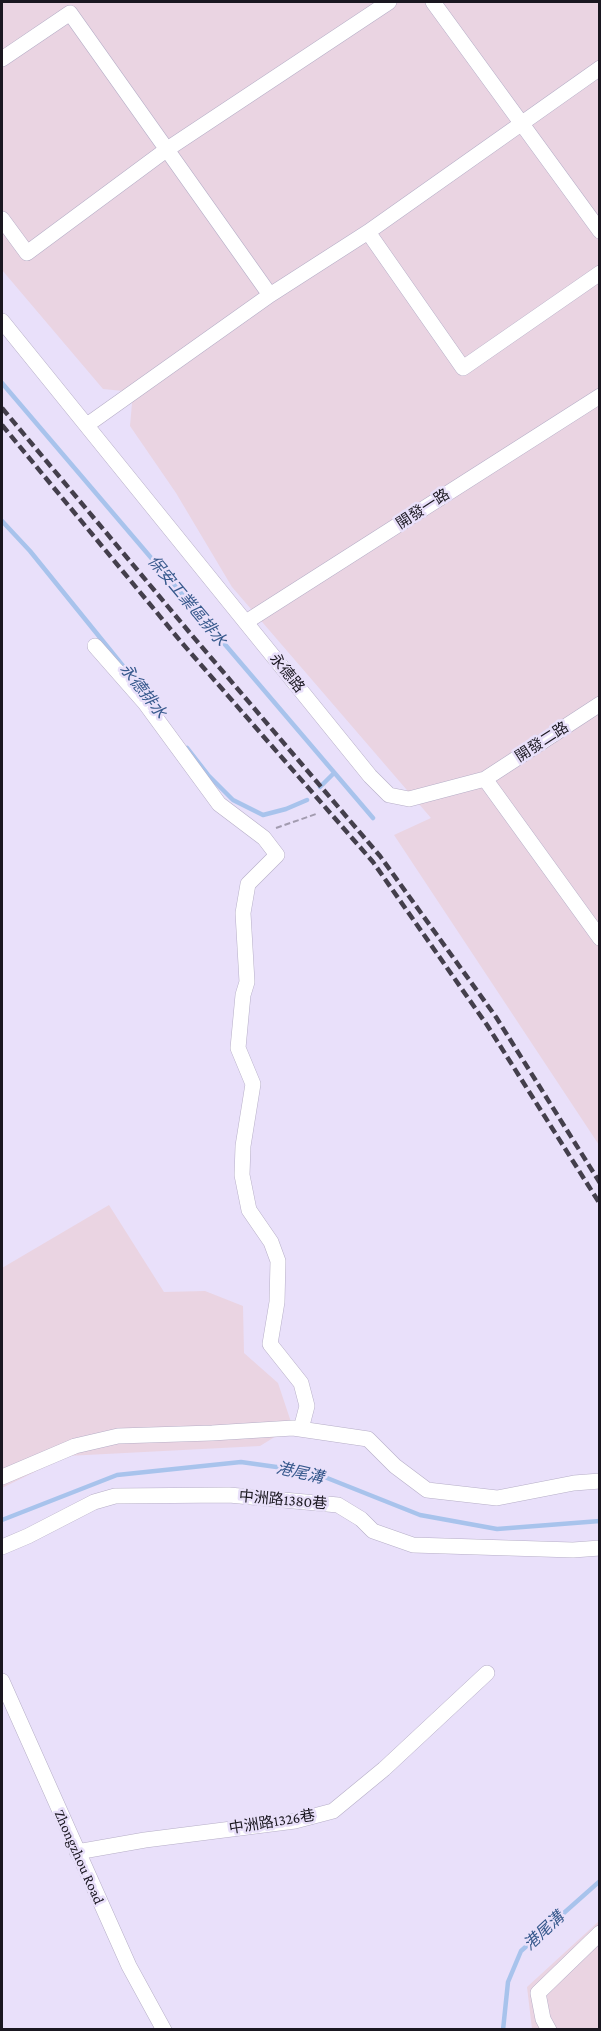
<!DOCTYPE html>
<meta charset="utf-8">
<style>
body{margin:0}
#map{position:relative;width:601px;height:2031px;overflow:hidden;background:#e9e0fa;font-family:"Crimson Pro",serif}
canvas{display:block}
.frame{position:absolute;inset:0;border:3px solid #1a1720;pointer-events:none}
</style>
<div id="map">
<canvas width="601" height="2031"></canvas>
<div class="frame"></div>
</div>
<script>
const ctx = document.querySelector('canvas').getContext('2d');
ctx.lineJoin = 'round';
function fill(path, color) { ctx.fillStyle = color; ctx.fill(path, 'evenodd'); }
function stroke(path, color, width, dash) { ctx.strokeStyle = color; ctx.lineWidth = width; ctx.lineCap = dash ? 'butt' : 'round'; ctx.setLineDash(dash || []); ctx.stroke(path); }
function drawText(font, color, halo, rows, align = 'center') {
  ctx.font = font + ' "Crimson Pro","Noto Sans TC",serif'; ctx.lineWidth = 5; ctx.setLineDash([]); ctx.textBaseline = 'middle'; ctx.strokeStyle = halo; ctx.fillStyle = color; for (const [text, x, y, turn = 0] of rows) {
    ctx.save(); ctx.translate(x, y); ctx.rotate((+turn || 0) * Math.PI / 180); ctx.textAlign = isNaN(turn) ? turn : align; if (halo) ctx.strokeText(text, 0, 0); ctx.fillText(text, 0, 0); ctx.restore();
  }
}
const industrial = new Path2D(`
 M2 2H599V1145L394 835 431 818 232 587 176 493 130 426 133 392 103 389 2 270Z
 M109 1205 164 1292 205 1291 243 1306 244 1353 278 1383 293 1428 286 1430 260 1446 67 1456 2 1488V1268Z
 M599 1921V2029H532L527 1987Z`);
const stream = new Path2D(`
 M2 383 373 818
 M2 521 30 551 136 682
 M187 748 208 775 233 800 263 815 286 809 307 800
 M320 787 334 773
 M2 1520 117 1475 241 1462 312 1472 420 1515 497 1529 600 1521
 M503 2030 508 1982 521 1951 600 1881`);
const path = new Path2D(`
 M276 828 316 814`);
const minor = new Path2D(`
 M433 2 600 231
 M2 59 70 13 270 295 87 425
 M2 219 27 253 166 150 389 2
 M368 232 463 368 600 273
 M270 295 368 232 600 68
 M2 321 370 776 389 795 409 799 485 779 600 938
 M246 622 600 396
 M95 646 145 703 219 804 264 838 277 855 248 884 243 913 247 982 243 995 238 1048 253 1084 243 1146 242 1175 249 1210 271 1242 278 1261 277 1302 270 1344 301 1383 307 1406 301 1429
 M485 779 600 704
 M2 1477 75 1446 118 1436 212 1433 293 1428 368 1439 395 1466 427 1490 497 1498 574 1483 600 1481
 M2 1547 28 1536 94 1502 115 1496 229 1495 338 1505 361 1519 373 1531 413 1545 573 1550 600 1548
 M2 1681 129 1966 164 2030
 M77 1852 145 1840 295 1821 333 1811 384 1769 487 1673
 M549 2030 543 2019 538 1993 600 1933`);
const rail = new Path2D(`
 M2 408 190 633 380 856 496 1017 600 1183
 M2 425 182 643 373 862 487 1025 600 1204`);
const streetNames = [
 ["開發一路",423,509,-33],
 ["永德路",287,673,51],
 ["開發二路",542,742,-33],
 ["中洲路1380巷",283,1500,5],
 ["中洲路1326巷",272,1822,-9],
 ["Zhongzhou Road",79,1857,66]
];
const waterNames = [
 ["保安工業區排水",187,601,50],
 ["永德排水",143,691,52],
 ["港尾溝",300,1473,13],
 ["港尾溝",544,1931,-43]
];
fill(industrial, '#ead4e2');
stroke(stream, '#a8c3ec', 4.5);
stroke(minor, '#b6aec7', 16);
stroke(path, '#a29baf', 2, [6, 3]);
stroke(minor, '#fff', 15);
stroke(rail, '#443f4c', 4.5, [9, 4.5]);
drawText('15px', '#1a1720', '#e9e0fa', streetNames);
drawText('italic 16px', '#36588c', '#e9e0fa', waterNames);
</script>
